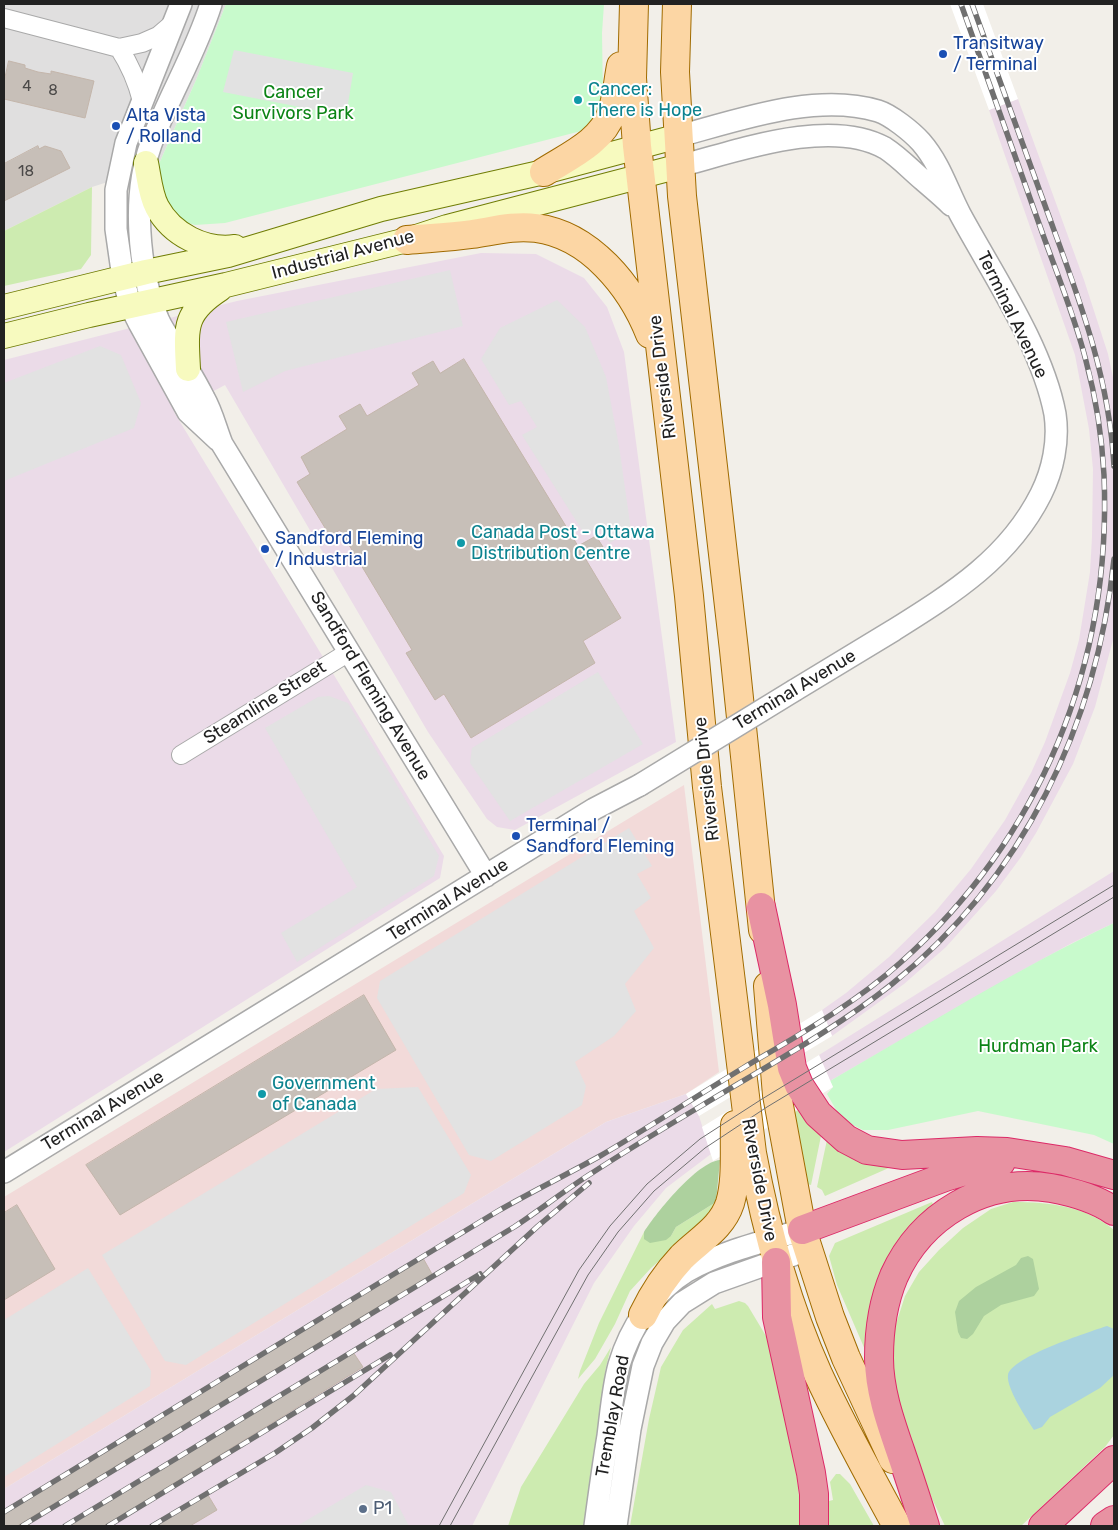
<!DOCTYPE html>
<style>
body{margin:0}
#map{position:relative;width:1118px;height:1530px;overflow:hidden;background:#f2efe9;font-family:Rubik,sans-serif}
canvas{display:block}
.frame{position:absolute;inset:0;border:5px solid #222;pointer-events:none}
</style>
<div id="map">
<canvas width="1118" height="1530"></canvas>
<div class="frame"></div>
</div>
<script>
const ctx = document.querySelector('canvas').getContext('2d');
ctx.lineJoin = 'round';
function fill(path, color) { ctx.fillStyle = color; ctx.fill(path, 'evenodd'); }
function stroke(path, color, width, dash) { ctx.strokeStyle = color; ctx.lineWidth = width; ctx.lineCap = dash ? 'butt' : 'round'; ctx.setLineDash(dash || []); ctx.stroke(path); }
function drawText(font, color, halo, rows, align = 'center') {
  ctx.font = font + ' Rubik,sans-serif'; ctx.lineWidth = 4; ctx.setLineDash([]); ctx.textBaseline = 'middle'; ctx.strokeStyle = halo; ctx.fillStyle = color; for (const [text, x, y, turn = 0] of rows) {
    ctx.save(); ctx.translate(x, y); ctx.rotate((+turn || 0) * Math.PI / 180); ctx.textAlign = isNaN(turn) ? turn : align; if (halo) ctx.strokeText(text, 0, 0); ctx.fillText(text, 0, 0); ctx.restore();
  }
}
const residential = new Path2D(`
 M4 4H226L196 80 158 166 92 187 4 231Z`);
const commercial = new Path2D(`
 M684 785 719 1072 686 1094 606 1122 4 1489V1197Z`);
const industrial = new Path2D(`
 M1018 99 1084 280 1108 354 1114 382V636L1095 707 1073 764 1036 833 1021 857 996 891 946 947 904 984 832 1036 822 1010 846 993 889 957 935 912 971 869 1005 820 1031 773 1045 742 1070 673 1079 640 1090 572 1092 537 1093 469 1089 429 1075 355 989 110Z
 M481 253 536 254 584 278 607 307 624 352 676 742 515 830 497 827 487 819 428 732 225 385 174 412 444 856 440 878 4 1152V360L237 301Z
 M1114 871V923L1072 943 1023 970 830 1081 819 1055Z
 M686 1094 699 1116 711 1154 666 1188 634 1226 594 1283 472 1526H4V1489L606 1122Z`);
const grass = new Path2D(`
 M92 187 91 255 81 269 4 286V231Z
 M804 1106 822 1131 811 1185 804 1183 792 1114Z
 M828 1135 891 1167 825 1196 822 1190 817 1187Z
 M716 1202 710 1217 651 1268 630 1291 615 1324 595 1359 578 1379 580 1371 599 1323 644 1232V1239L671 1236 676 1227Z
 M932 1202 934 1206 866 1352 837 1285 829 1256 835 1243Z
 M1013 1202C1049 1202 1086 1206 1114 1230V1435L1105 1447 1021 1526H945L926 1486 894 1393 892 1358 895 1327 905 1296 919 1272 939 1250 963 1228 991 1209Z
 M739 1301 745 1303 748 1306 769 1341 793 1441 799 1496V1526H630L649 1419 661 1367 683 1330 712 1304 715 1309Z
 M611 1347 606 1367 584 1526H508L521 1487 584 1384 600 1365Z
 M836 1474H840L850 1484 874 1526H827L829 1501 833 1500 830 1482Z`);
const forest = new Path2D(`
 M720 1160 716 1202 676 1227 671 1236 666 1240 650 1243 644 1239V1232C657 1212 697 1162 720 1160Z
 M1028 1256 1033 1259 1039 1289 1034 1296 1001 1305 984 1316 973 1334 967 1339 961 1338 958 1332 955 1312 959 1301 976 1287 1016 1265 1021 1258Z`);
const park = new Path2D(`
 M226 4H604L602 33 603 97 598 115 585 130 225 223 195 225 185 222 163 203 158 166 196 80Z
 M1114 923V1144L1094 1135 978 1111 888 1130H863L842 1120 827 1094 833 1087 830 1081C924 1027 1016 969 1114 923Z`);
const parking = new Path2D(`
 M234 50 353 73 346 116 223 92Z
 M450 270 463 326 285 371 243 392 226 322Z
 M557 300 585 327 606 377 619 446 631 530 610 543 598 527 585 535 522 435 537 427 521 401 509 405 481 359 500 328Z
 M100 346 121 355 141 403 134 428 4 481V383Z
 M598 672 643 744 510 821 470 763 472 748Z
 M329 696 348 703 439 856 434 876 297 962 281 933 357 887 265 728 318 697Z
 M629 828 652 866 637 874 651 898 634 911 654 948 625 984 636 1011 614 1036 575 1062 586 1086 582 1105 491 1161 469 1155 377 998 380 981Z
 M418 1087 471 1175 464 1193 186 1365 165 1361 102 1255 376 1089Z
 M88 1268 151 1371 150 1386 4 1477V1320Z
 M366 1485 391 1492 409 1526H297Z`);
const water = new Path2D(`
 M1107 1326 1114 1329V1375L1100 1388 1050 1417 1042 1427 1034 1430C1027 1419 1006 1388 1008 1375 1011 1357 1089 1332 1107 1326Z`);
const pier = new Path2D(`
 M950 4H983L1018 99 989 110Z
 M822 1010 832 1036 699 1116 686 1094Z
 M819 1055 833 1087 713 1161 702 1127Z`);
const building = new Path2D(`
 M9 61 25 65V68L38 72 51 74V71L94 81 85 118 4 99V82Z
 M38 146 39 149 45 146 61 151 70 168 4 201V164Z
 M464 359 578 546 596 536 603 547 585 558 621 618 583 641 595 663 471 738 444 694 435 700 406 653 412 650 340 530 330 536 297 482 310 474 301 457 347 429 339 416 360 404 367 416 419 385 412 373 433 361 440 373Z
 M364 995 396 1050 120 1215 86 1165Z
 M17 1205 55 1269 4 1300V1213Z
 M423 1258 432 1274 17 1526H4V1512Z
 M353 1352 363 1367 104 1526H67Z
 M208 1495 217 1510 190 1526H156Z`);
const minor = new Path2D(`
 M4 18 119 48 142 43 158 36 172 24
 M119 48C130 65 137 81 142 101
 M181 755 349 652`);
const tertiary = new Path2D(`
 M181 4 126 143 116 190V229L123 278 131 307 139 323 188 412 218 440
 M211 4C196 52 169 96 151 144 132 195 138 268 158 319 162 328 168 337 174 345 184 363 195 380 204 398 212 412 216 429 222 444L486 876
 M679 136C739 120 816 92 878 111 891 115 912 132 921 142 940 164 947 189 960 214 993 275 1042 346 1055 414 1059 441 1053 470 1041 494 1009 558 953 593 894 630 861 650 828 670 795 690
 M680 166C737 151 830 117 885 148 899 157 910 169 923 180 932 188 942 196 951 205
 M4 1172 594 809 640 785
 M595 1526C599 1496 603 1466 608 1436 611 1412 613 1387 619 1365 630 1328 654 1291 687 1271 723 1251 763 1242 802 1230
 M616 1526 630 1429 643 1366 652 1343 665 1321 682 1303 714 1283 807 1250`);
const secondary = new Path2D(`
 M146 163C149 177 150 194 157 207 172 235 205 251 235 247
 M4 307 146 272 228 255 381 209 544 172 679 136
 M4 336 89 315 226 285 407 240 447 227 680 166
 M188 369C186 328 183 313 220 289`);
const primary = new Path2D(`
 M634 4 632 78 637 146 689 596 707 787 752 1153C766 1229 786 1303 818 1374 842 1426 870 1476 897 1526
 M677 4 675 72 682 196 734 650 763 930
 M544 172C569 156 602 142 612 112 617 97 618 81 621 66
 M407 240C429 238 450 237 472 234 493 231 514 225 536 228 590 235 631 286 650 334
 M768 986 777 1095 802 1230 830 1317 846 1358 893 1459
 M643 1315C653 1294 666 1274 682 1257 699 1240 722 1228 730 1203 737 1179 734 1150 735 1125`);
const motorway = new Path2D(`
 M761 907 782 1005 792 1068 799 1085 818 1114 846 1139 867 1150 902 1155 977 1151 1007 1152 1065 1161 1114 1175
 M802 1230 945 1177 968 1170 1001 1162
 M776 1262 777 1317 811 1473 814 1494V1526
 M925 1526C917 1501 909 1476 900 1450 890 1421 879 1390 879 1358 879 1331 883 1302 894 1276 921 1216 984 1177 1051 1188 1073 1192 1095 1198 1114 1211
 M1043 1526 1114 1460
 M1105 1526 1114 1520`);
const tram = new Path2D(`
 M439 1526 579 1270 610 1226 647 1184 700 1139 762 1099 1114 885
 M450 1526 588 1275 618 1232 654 1191 705 1148 767 1107 1114 897`);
const rail = new Path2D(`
 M972 4C997 73 1022 142 1047 211 1078 296 1109 374 1114 466
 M4 1512C109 1448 213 1384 318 1320 378 1284 438 1247 498 1211 531 1192 566 1175 600 1156 648 1128 695 1097 743 1068 797 1036 853 1005 900 963 1041 838 1112 663 1104 475 1102 437 1096 398 1086 361 1075 317 1057 274 1042 232 1015 156 988 80 961 4
 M22 1526 514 1227C540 1210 565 1190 592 1173 627 1150 664 1128 701 1106 765 1067 833 1031 892 984 1023 879 1097 724 1114 559
 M65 1526 480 1274
 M108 1526 390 1355
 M152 1526 275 1453 312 1428 353 1396 538 1226 589 1183`);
const tertiaryBridge = new Path2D(`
 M640 785 795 690`);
const markers = [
 [943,54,5,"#1a4fb4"],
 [578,100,5,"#0f9aa8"],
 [116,126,5,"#1a4fb4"],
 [461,543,5,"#0f9aa8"],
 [265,549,5,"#1a4fb4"],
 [516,836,5,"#1a4fb4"],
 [262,1094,5,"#0f9aa8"],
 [363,1509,5,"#5c6f8a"]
];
const numberNames = [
 ["4",27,87],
 ["8",53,91],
 ["18",26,172]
];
const transitNames = [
 ["Transitway",953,44],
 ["/ Terminal",953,65],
 ["Alta Vista",126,116],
 ["/ Rolland",126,137],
 ["Sandford Fleming",275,539],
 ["/ Industrial",275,560],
 ["Terminal /",526,826],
 ["Sandford Fleming",526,847]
];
const cultureNames = [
 ["Cancer:",588,90],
 ["There is Hope",588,111],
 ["Canada Post - Ottawa",471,533],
 ["Distribution Centre",471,554],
 ["Government",272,1084],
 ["of Canada",272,1105]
];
const parkNames = [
 ["Cancer",293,93],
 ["Survivors Park",293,114],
 ["Hurdman Park",1038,1047]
];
const streetNames = [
 ["Industrial Avenue",343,255,-15],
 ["Terminal Avenue",1012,315,64],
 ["Riverside Drive",663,377,-97],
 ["Sandford Fleming Avenue",370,686,59],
 ["Terminal Avenue",795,690,-31],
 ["Steamline Street",265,703,-32],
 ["Riverside Drive",707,779,-96],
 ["Terminal Avenue",448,900,-32],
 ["Terminal Avenue",103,1111,-31],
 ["Riverside Drive",759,1180,79],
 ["Tremblay Road",613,1416,-80]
];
const serviceNames = [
 ["P1",373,1509]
];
fill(residential, '#e0dfdf');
fill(commercial, '#f2dad9');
fill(industrial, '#ebdbe8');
fill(grass, '#cdebb0');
fill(forest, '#add19e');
fill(park, '#c8facc');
fill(parking, '#e2e2e2');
fill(water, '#aad3df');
fill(pier, '#fff');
fill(building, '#c7bfb8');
stroke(building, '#c4b6ab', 1);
stroke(minor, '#a9a9a9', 20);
stroke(tertiary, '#a9a9a9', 24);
stroke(secondary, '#707d05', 26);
stroke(primary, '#a06b00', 30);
stroke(motorway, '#dc2a67', 30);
stroke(minor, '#fff', 18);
stroke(tertiary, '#fff', 21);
stroke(secondary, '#f7fabf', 24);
stroke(primary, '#fcd6a4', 28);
stroke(motorway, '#e892a2', 28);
stroke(tram, '#707070', 1);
stroke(rail, '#707070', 5.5);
stroke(rail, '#fff', 4, [11]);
stroke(tertiaryBridge, '#a9a9a9', 24, []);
stroke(tertiaryBridge, '#fff', 21);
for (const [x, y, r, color] of markers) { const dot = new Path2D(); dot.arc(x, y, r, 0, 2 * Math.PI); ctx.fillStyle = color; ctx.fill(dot); stroke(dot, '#fff', 2); }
drawText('15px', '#4b4948', null, numberNames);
drawText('18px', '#164399', '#fff', transitNames, 'left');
drawText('18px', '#0d838f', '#fff', cultureNames, 'left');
drawText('18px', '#0c8416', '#fff', parkNames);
drawText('18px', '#222', '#fff', streetNames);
drawText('18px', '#4e5e75', '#fff', serviceNames, 'left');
</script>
